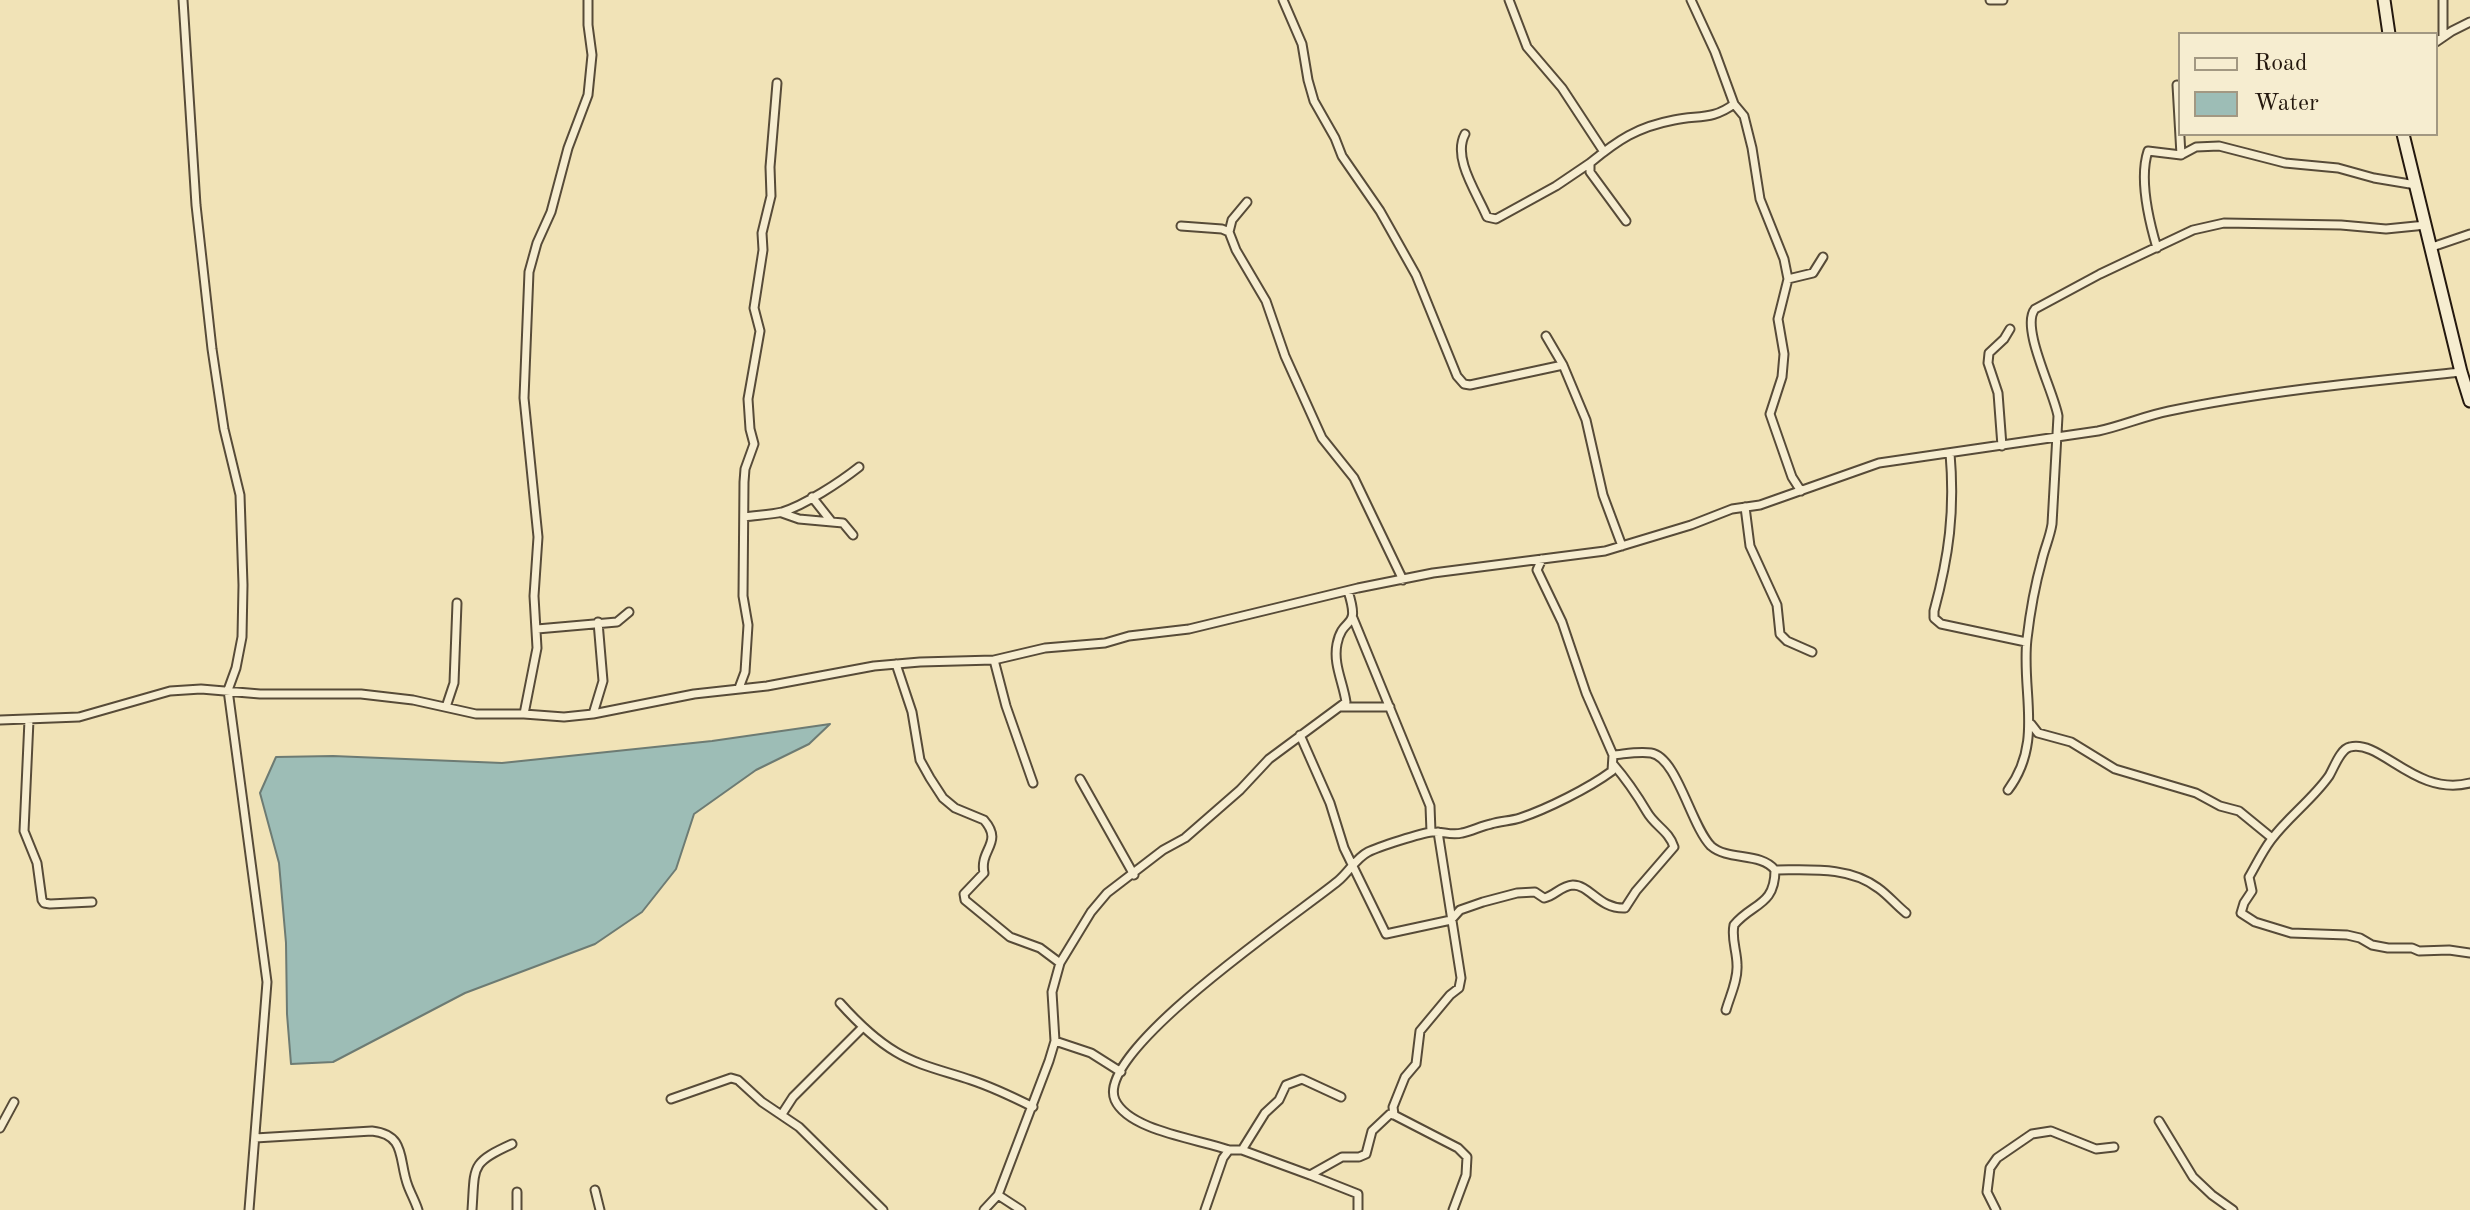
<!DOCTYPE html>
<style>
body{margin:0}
#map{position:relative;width:2470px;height:1210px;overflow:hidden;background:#f1e3b7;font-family:"Old Standard TT",serif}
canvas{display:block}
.legend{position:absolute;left:2178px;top:32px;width:260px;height:104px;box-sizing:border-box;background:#f6edd0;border:2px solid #a29882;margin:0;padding:10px 14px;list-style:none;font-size:24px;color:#24180e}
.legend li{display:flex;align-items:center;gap:16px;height:40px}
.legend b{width:40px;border:2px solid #a29882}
</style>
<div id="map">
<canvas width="2470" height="1210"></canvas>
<ul class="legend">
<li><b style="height:10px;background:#f6edd0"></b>Road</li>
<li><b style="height:22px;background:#9dbdb6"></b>Water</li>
</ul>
</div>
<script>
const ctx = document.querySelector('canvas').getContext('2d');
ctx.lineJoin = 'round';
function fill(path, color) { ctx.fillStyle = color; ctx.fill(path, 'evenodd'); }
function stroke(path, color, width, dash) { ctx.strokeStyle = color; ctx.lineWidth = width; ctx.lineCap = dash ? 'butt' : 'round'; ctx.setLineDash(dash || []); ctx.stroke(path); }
const water = new Path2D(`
 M830 724 809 744 756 770 694 814 676 869 642 912 595 944 465 993 333 1062 291 1064 287 1014 286 943 279 863 260 793 276 757 333 756 502 763 712 741Z`);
const minor = new Path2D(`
 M183 0 196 205 212 349 224 429 240 495 243 585 242 637 236 668 228 690 267 982 249 1210
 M1283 0 1302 44 1308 80 1314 101 1335 138 1342 156 1380 211 1416 275 1457 376 1464 384 1470 385 1563 365
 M1509 0 1527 47 1562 88 1604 152
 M1691 0 1715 52 1734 104 1744 116 1752 148 1760 199 1784 259 1788 279 1778 319 1784 354 1782 377 1770 414 1792 477 1801 491
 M1990 0H2003
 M2443 36V0
 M2436 42 2452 31 2470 22
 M2177 85 2181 155
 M1465 134C1452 158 1477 193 1487 217L1496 219 1556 186 1590 163
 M1626 221 1590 172V163C1618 140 1637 127 1674 120 1698 115 1713 120 1734 104
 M1181 226 1222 229 1229 232 1236 250 1266 301 1285 356 1322 438 1354 478 1403 580
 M1229 232 1232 220 1247 202
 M2432 247 2470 234
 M2157 248C2149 221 2139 178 2148 151L2181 155 2196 147 2219 146 2285 163 2338 168 2374 178 2416 185
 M1788 279 1813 273 1823 257
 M1546 336 1563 365 1586 420 1603 495 1622 546
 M2002 446 1998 393 1988 363 1989 353 2004 339 2010 329
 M1950 453C1955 511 1949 556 1934 611V618L1941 624 2026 642
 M812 497 831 521
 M1745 507 1750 546 1777 605 1780 634 1787 641 1812 652
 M782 513 799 519 843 523 853 535
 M744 517C756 515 770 515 782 512 805 505 840 482 859 467
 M1353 618 1430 806 1431 832
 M537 629 617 622 629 612
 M994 660 1006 706 1033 783
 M896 664 912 712 920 760 930 778 943 798 955 808 984 820C1004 843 979 849 984 873L964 894 965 900 1010 937 1040 948 1060 963
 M739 688 745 672 748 625 743 596 744 482 745 469 754 444 750 429 748 399 760 331 754 308 763 250 762 233 771 196 770 167 777 83
 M446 707 454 683 457 603
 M1342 707H1390
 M524 714 537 648 534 596 538 537 524 398 529 272 537 243 551 212 568 148 588 95 592 55 588 25V0
 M593 714 603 681 598 622
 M0 720 79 717 170 691 201 689 260 694H361L413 700 476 714H524L564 717 593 714 694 694 767 686 874 666 920 662 994 660 1045 648 1105 643 1129 636 1189 629 1358 588 1433 573 1605 551 1691 525 1732 509 1760 505 1879 463 2098 431C2122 426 2144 416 2169 411 2265 391 2363 382 2461 372
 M29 720 24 831 37 863 42 900 44 903 50 904 92 902
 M2031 724 2038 733 2071 742 2115 769 2196 793 2220 806 2239 811 2272 838
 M1300 735 1330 803 1344 848 1386 934 1451 920 1460 910 1483 902 1517 893 1535 892 1544 898C1555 896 1560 886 1573 885 1590 885 1599 909 1625 908L1636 891 1674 847C1669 831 1655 826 1647 812 1637 795 1626 779 1613 764
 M1613 755C1625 754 1639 751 1651 753 1677 757 1691 826 1711 846 1728 861 1761 852 1775 870 1809 870 1849 866 1878 888 1888 895 1896 905 1906 913
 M1080 779 1134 875
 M2470 783C2415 797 2381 739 2350 747 2340 749 2334 768 2329 776 2312 800 2288 817 2271 840 2262 852 2256 865 2249 877L2252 891 2244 903 2241 913 2255 922 2291 933 2347 935 2360 938 2372 945 2388 948H2412L2419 951 2449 950 2470 953
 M2008 790C2044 742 2021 692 2027 639 2030 613 2035 585 2042 560 2045 547 2050 537 2052 524L2058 416C2054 392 2020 327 2035 309L2100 274 2193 230 2224 223 2341 225 2386 229 2426 225
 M840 1003C857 1022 874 1039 896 1052 919 1066 945 1071 971 1080 992 1087 1013 1097 1033 1107
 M1726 1010C1730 996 1738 980 1737 965 1737 951 1731 939 1734 925 1752 903 1775 906 1775 870
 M1055 1041 1091 1053 1121 1072
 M671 1099 731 1078 738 1080 762 1102 799 1127 883 1210
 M782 1114 793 1097 862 1028
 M1394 1115 1390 1114 1372 1131 1366 1154 1359 1157H1342L1310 1175 1242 1150H1229C1199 1139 1129 1131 1115 1100 1093 1051 1302 911 1338 881 1348 873 1356 858 1368 852 1378 847 1421 833 1432 832 1442 831 1451 836 1462 833 1472 831 1481 826 1491 824 1500 821 1511 821 1520 818 1547 809 1589 788 1612 771L1613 755 1586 693 1562 622 1537 570 1542 559
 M1394 1115 1393 1107 1405 1077 1416 1064 1420 1031 1450 995 1459 988 1461 978 1438 832
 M1394 1115 1458 1148 1467 1157 1466 1175 1453 1210
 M2159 1121 2193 1177 2212 1195 2233 1210
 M0 1128 14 1102
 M255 1138 372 1131C407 1135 398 1160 408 1186 411 1194 415 1201 418 1210
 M1242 1150 1265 1113 1279 1100 1286 1085 1302 1079 1341 1097
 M1310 1175 1358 1194V1210
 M595 1190 600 1210
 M517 1192V1210
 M998 1195 1021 1210
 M472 1210C475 1166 470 1163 512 1144
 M984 1210 998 1195 1049 1061 1055 1041 1052 992 1060 963 1091 912 1107 893 1163 850 1185 838 1240 790 1269 759 1346 702C1343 682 1333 664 1337 644 1343 614 1361 632 1348 591
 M1205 1210 1223 1158 1229 1150
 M1996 1210 1987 1192 1990 1168 1997 1158 2032 1134 2051 1131 2096 1149 2114 1147`);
const secondary = new Path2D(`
 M2384 0 2389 34
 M2403 134 2461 372 2470 401`);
fill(water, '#9dbdb6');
stroke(water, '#6d7b73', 2);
stroke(minor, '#574b38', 11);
stroke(secondary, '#24180e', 15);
stroke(minor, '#f6edd0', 7);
stroke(secondary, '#f6edd0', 11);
</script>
